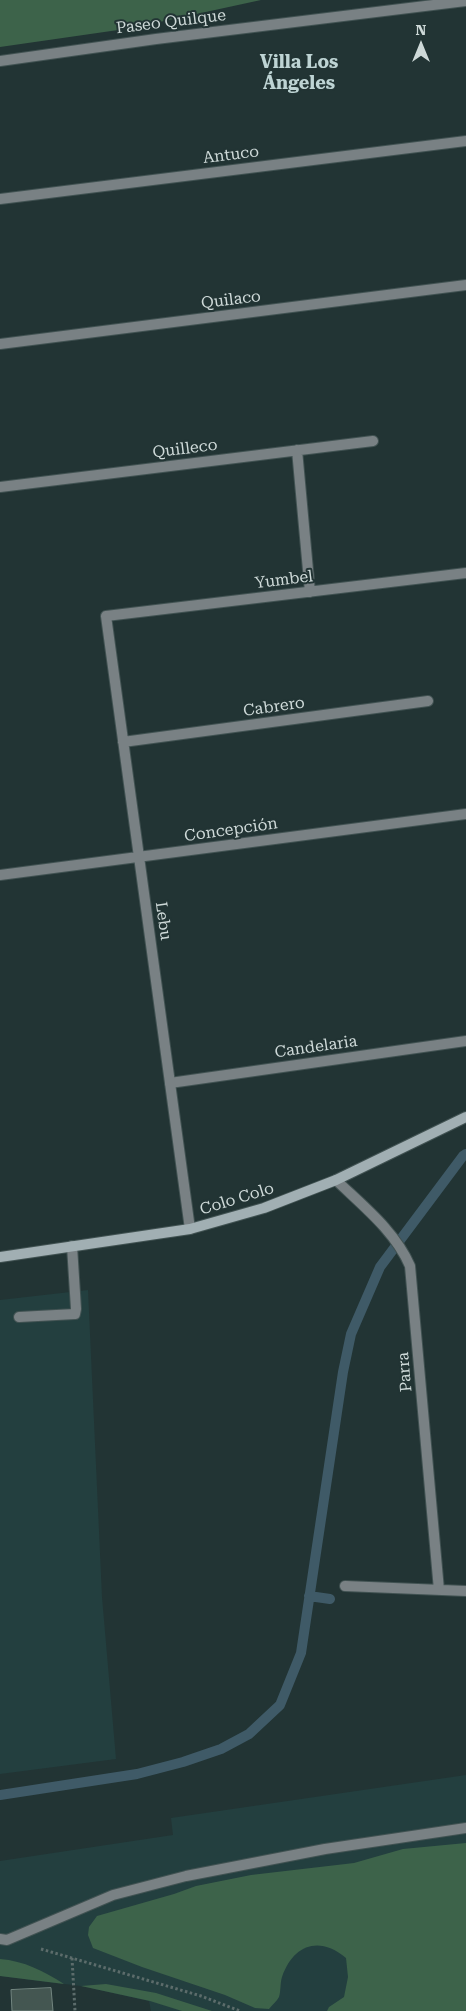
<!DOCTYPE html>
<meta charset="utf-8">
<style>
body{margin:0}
#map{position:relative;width:466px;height:2011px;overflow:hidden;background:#223434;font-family:"Roboto Serif",serif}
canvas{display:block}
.north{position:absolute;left:396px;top:20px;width:50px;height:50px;-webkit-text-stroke:4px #223434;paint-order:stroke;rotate:0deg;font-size:14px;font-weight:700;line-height:20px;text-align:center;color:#ced9d8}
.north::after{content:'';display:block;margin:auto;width:18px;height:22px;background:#ced9d8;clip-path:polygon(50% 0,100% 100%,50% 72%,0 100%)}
</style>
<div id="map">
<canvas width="466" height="2011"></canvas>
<div class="north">N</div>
</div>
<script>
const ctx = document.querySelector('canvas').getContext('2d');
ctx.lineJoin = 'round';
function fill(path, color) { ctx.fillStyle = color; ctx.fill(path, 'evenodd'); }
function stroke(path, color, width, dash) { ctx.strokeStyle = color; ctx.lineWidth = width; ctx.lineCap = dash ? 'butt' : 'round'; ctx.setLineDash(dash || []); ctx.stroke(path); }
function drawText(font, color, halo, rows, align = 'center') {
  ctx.font = font + ' "Roboto Serif",serif'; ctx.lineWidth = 4; ctx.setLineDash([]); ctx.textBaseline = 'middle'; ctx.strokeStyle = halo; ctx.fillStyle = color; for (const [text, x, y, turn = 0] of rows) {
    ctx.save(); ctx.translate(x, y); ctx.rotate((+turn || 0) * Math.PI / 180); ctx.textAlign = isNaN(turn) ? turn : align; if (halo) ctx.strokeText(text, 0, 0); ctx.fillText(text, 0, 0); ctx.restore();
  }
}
const built = new Path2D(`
 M88 1290 102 1597 116 1759 0 1774V1300Z
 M466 1775V2011H151L149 2001 81 1986 0 1976V1861L173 1835 171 1818Z`);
const green = new Path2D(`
 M0 0H261L132 28 0 47Z
 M466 1843V2011H327L329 2007 344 1997 348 1977 346 1958C319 1935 293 1945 282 1977 280 1983 281 1991 279 1997 277 2001 272 2005 269 2009L255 2008 225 1995 142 1967 93 1948 88 1935 89 1927 97 1916 174 1894 196 1886 251 1875 354 1863 403 1849Z
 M0 1959C24 1961 44 1971 64 1984L0 1976Z
 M106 1984 156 1993 212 2011H182L150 2001 81 1986Z`);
const stream = new Path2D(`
 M309 1596 330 1599
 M0 1795 137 1774 183 1762 221 1749 249 1734 280 1705 301 1653 343 1372 351 1334 380 1267 463 1156 466 1154`);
const building = new Path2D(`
 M51 1988 53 2011H12L11 1990Z`);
const path = new Path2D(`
 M41 1949 201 1996 240 2011
 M72 1958 75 2011`);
const service = new Path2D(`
 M170 1083 466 1041
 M19 1317 75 1314 76 1309 72 1246`);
const minor = new Path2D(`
 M0 61 156 39 466 1
 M0 199 466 141
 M0 344 466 285
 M297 450 310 592
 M0 487 373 441
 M123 742 428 701
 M0 875 466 814
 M336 1180C363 1206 395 1231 410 1266L439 1590
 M190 1229 106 616 466 573
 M345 1586 466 1591
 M0 1939 7 1940 113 1895 186 1876 325 1849 466 1828`);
const secondary = new Path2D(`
 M0 1257 190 1229 264 1208 336 1180 466 1117`);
const streetNames = [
 ["Paseo Quilque",171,22,-7],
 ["Antuco",231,155,-7],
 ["Quilaco",231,300,-7],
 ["Quilleco",185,449,-7],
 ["Yumbel",284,580,-7],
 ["Cabrero",274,707,-8],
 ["Concepción",231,830,-8],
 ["Lebu",163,921,82],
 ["Candelaria",316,1047,-8],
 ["Colo Colo",237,1199,-17],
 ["Parra",405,1372,-95]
];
const neighbourhoodNames = [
 ["Villa Los",299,63],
 ["Ángeles",299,84]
];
fill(built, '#233f3f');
fill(green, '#3d634a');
stroke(stream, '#3f5a67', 10);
fill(building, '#445651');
stroke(building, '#738680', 1);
stroke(service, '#415252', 12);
stroke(minor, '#415252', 12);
stroke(secondary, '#415252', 12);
stroke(path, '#5c6c6b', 3, [2.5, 2.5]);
stroke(service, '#798184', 10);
stroke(minor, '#798184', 10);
stroke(secondary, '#a1afb3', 10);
drawText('16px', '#ced9d8', '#223434', streetNames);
drawText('bold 18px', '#bed4d4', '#223434', neighbourhoodNames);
</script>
